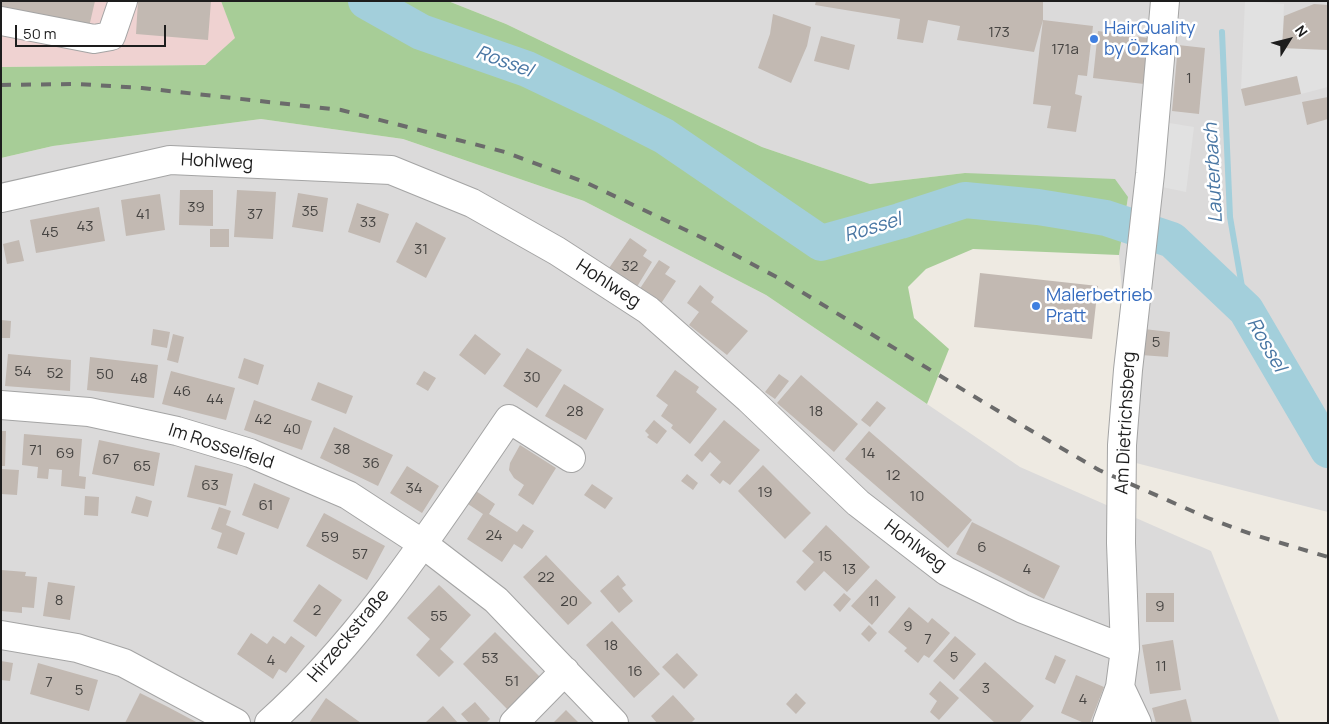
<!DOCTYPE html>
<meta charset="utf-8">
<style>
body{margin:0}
#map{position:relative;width:1329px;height:724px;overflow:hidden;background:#eeeae2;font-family:Manrope,sans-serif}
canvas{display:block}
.frame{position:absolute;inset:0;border:2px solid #1d1d1d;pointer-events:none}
.north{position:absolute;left:1264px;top:15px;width:50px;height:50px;-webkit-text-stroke:4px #fff;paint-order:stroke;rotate:54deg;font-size:14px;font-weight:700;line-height:20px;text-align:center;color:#1d1d1d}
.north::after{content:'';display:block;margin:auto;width:18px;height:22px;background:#1d1d1d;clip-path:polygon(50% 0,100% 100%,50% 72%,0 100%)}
.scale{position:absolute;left:15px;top:25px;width:151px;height:22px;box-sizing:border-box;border:2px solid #1d1d1d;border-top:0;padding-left:6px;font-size:15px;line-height:18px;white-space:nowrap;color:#1d1d1d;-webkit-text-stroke:4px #fff;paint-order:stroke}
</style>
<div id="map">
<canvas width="1329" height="724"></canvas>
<div class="frame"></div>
<div class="north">N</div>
<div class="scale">50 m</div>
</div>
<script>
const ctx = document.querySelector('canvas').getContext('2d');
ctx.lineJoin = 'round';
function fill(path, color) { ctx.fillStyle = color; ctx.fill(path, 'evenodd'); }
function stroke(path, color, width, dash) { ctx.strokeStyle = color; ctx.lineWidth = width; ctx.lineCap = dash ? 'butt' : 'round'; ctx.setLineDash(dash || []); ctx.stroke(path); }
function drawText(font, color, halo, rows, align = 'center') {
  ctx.font = font + ' Manrope,sans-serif'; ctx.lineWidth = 5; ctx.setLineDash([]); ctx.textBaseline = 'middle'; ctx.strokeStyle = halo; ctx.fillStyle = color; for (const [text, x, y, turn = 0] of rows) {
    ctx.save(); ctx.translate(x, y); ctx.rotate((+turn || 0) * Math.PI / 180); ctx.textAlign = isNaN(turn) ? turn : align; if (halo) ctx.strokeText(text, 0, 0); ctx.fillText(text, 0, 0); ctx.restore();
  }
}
const residential = new Path2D(`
 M448 1H1328V512L1136 463 1119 255 1128 197 965 173 870 184 762 147 506 24Z
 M261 119 403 139 584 201 766 295 1020 467 1211 551 1280 723H1V158L53 146Z`);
const commercial = new Path2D(`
 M1 1H221L236 38 205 65 1 67Z`);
const forest = new Path2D(`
 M221 1H448L506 24 762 147 870 184 965 173 1115 179 1128 197 1119 255 973 249 926 269 908 287 914 318 949 349 927 404 766 295 584 201 403 139 261 119 53 146 1 158V67L205 65 235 38Z`);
const parking = new Path2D(`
 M1245 1 1284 4 1282 48 1328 50V87L1301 94 1297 76 1241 89Z
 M1169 123 1194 127 1186 192 1162 187Z`);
const stream = new Path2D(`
 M1222 32 1230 217 1246 310`);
const river = new Path2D(`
 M366 1 421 32 527 69 605 106 664 136 821 243 900 221 965 200 1038 207 1106 218 1172 240 1246 310 1328 450`);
const building = new Path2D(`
 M1 1H95L89 27 1 8Z
 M138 1H211L208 40 136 34Z
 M816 1H1043V20L1093 26 1087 76 1078 75 1075 94 1082 96 1076 132 1047 128 1051 106 1033 104 1043 20 1034 52 957 40 960 26 928 20 923 43 897 39 900 19 815 5Z
 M1314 4 1328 5V50L1282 48 1284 16Z
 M773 14 811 27 807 46 791 83 758 68 770 34Z
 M1098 31 1148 38 1144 84 1093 78Z
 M821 36 855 45 849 70 814 61Z
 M1178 45 1205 48 1199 114 1172 111Z
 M1297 76 1301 94 1245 106 1241 89Z
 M1328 97V119L1307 125 1302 102Z
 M180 190H213V226L179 225Z
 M237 190 276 192 273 239 234 237Z
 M298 193 328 198 323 232 292 227Z
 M160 194 165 230 126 236 121 200Z
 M357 203 389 214 380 243 348 232Z
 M99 207 105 241 36 253 30 220Z
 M416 222 446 238 426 278 396 262Z
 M210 229H229V247H210Z
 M630 238 647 250 643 256 652 262 635 290 607 271Z
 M19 240 24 261 7 264 3 244Z
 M659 260 670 267 665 274 676 281 660 305 639 290Z
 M980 273 1098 286 1092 339 974 327Z
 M700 285 714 297 711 302 748 331 727 355 689 325 699 312 687 303Z
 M1 320 11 321 10 338H1Z
 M153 329 170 332 167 348 151 345Z
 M1144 329 1170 332 1168 357 1141 355Z
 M173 334 184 337 178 363 167 360Z
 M475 334 501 354 485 375 459 355Z
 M527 348 562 370 537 408 503 386Z
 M8 354 71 360 70 391 5 386Z
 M90 357 158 365 154 398 87 390Z
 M244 358 264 365 258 385 238 378Z
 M675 370 699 387 696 392 717 409 690 444 671 428 673 425 661 416 668 405 656 396Z
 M171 371 235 388 226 420 162 404Z
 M424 371 436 378 428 391 416 384Z
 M779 374 789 381 775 399 765 392Z
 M801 375 858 424 834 452 777 403Z
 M318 382 353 396 346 414 311 400Z
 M564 384 604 409 586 440 545 416Z
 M254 400 312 421 302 450 244 430Z
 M877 401 886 408 870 427 861 420Z
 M654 420 667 431 657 444 647 437 649 435 645 431Z
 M724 420 760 450 730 485 723 480 720 484 710 475 721 462 710 452 702 462 694 455Z
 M334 427 393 455 378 486 320 458Z
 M1 431H6L5 466H1Z
 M869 431 972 520 948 548 845 459Z
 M24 434 82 439 79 476 86 477 85 489 61 486 62 470 49 469 48 479 37 478 38 467 22 465Z
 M99 440 160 453 154 486 92 474Z
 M520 445 556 468 533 505 518 495 524 485 514 478 509 470 510 463Z
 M195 465 233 474 226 506 187 497Z
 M763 465 811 513 785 539 738 491Z
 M407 466 439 486 422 513 390 493Z
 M1 469 19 470 17 495 1 494Z
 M687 474 698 483 693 490 681 481Z
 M254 483 290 498 278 529 242 515Z
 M592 484 613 498 605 509 584 495Z
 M476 491 495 504 489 514 517 532 523 524 534 531 522 549 514 544 502 562 467 539 483 514 468 504Z
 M85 496 99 497 98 516 84 515Z
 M136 496 152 501 148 517 131 513Z
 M219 507 231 511 226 525 245 533 237 555 217 548 222 533 211 529Z
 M324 513 385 546 367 580 306 546Z
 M972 522 1060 566 1044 599 956 554Z
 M826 525 870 567 847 592 824 571 805 591 796 582 814 562 802 551Z
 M546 555 592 603 568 625 523 577Z
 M1 570 26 572 25 576 37 577 34 608 22 607V613L1 611Z
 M618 575 626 585 622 588 633 601 619 613 600 591Z
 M876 579 896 597 872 625 851 606Z
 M48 582 75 586 70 620 43 616Z
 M319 584 342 600 316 637 293 621Z
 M439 585 471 615 440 649 454 662 439 677 416 655 430 639 407 618Z
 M844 593 851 599 840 612 833 605Z
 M1146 593H1174V622H1146Z
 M909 607 928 623 932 618 950 633 929 658 924 655 918 663 904 651 907 648 888 632Z
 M612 621 660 674 634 698 586 645Z
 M869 625 877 633 869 642 861 634Z
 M495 632 540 677 507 709 463 664Z
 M251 633 267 644 273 636 285 644 291 636 305 646 286 673 279 669 273 679 237 654Z
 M955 636 976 654 954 680 933 661Z
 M1173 640 1181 690 1150 694 1142 645Z
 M677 653 698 675 684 689 662 667Z
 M1055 655 1066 660 1055 684 1045 679Z
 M1 661 13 663 10 681 1 680Z
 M985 662 1034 706 1019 723H995L959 690Z
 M38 663 98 680 89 711 30 694Z
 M1076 675 1104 687 1090 723H1084L1061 713Z
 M940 681 959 698 939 720 930 712 937 701 929 694Z
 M140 693 168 707 198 723H125Z
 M796 693 806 703 796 714 786 704Z
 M673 695 695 719 691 723H657L651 716Z
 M326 698 361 723H309Z
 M1186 699 1192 723H1156L1152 708Z
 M475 702 490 719 486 723H469L461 714Z
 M443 706 458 723H425Z
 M566 710 579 723H553Z`);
const minor = new Path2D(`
 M1 21 94 39 111 36 123 1
 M1 198 170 160 391 170 472 203 557 251 648 310 749 399 858 503 946 571 1023 609 1125 649
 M1 405 89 412 177 431 250 453 348 495 423 544 496 600 614 723
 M1 635 77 648 124 663 236 723
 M1120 687 1137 723
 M269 723C366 636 436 525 509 419L571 458
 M514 723 565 671
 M1107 723 1120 687 1125 649 1121 543 1122 445 1128 370 1150 174 1165 1`);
const rail = new Path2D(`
 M1 85 78 84 142 88 341 110 505 152 587 183 711 242 782 280 1013 420 1099 470 1208 518 1251 534 1328 557`);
const markers = [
 [1094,39,5,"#3f7fe0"],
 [1036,306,5,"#3f7fe0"]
];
const numberNames = [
 ["173",999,33],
 ["171a",1065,50],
 ["1",1189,79],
 ["39",196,208],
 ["35",310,212],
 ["41",143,215],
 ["37",255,215],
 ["33",368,223],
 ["43",85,227],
 ["45",50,233],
 ["31",421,250],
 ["32",630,267],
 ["5",1156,343],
 ["54",23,372],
 ["52",55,374],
 ["50",105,375],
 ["30",532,378],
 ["48",139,379],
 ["46",182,392],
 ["44",215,400],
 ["28",575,412],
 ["18",816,412],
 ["42",263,420],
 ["40",292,430],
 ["38",342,450],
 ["71",36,451],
 ["69",65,454],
 ["14",868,454],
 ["67",111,460],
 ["36",371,464],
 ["65",142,467],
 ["12",893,476],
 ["63",210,486],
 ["34",414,489],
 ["19",765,493],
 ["10",917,497],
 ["61",266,506],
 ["24",494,536],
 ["59",330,538],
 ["6",982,548],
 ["57",360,555],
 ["15",825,557],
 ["13",849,570],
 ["4",1027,570],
 ["22",546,578],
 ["8",59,601],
 ["20",569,602],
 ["11",874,602],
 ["9",1160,607],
 ["2",317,611],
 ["55",439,617],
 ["9",908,627],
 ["7",928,640],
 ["18",611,646],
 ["5",954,658],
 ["53",490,659],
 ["4",271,661],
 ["11",1161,667],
 ["16",635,672],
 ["51",512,682],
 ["7",49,683],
 ["3",986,689],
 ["5",79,691],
 ["4",1083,700]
];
const shopNames = [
 ["HairQuality",1104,29],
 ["by Özkan",1104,50],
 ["Malerbetrieb",1046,296],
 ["Pratt",1046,317]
];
const streetNames = [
 ["Hohlweg",217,162,3],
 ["Hohlweg",608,284,33],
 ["Am Dietrichsberg",1126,423,-87],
 ["Im Rosselfeld",221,447,18],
 ["Hohlweg",915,546,37],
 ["Hirzeckstraße",349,636,-50]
];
const waterNames = [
 ["Rossel",504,62,20],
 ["Lauterbach",1214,173,-93],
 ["Rossel",873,228,-17],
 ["Rossel",1266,345,60]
];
fill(residential, '#dbdada');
fill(commercial, '#efd2d1');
fill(forest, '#a7cd97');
fill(parking, '#e1e1e1');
stroke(stream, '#a3cfdb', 6);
stroke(river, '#a3cfdb', 36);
fill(building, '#c2b9b2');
stroke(minor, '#a4a4a4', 30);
stroke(minor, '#fff', 28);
stroke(rail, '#6b6b6b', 4, [10, 10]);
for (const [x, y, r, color] of markers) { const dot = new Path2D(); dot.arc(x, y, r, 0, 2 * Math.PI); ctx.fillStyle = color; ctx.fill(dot); stroke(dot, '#fff', 2); }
drawText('15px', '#464442', null, numberNames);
drawText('18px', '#366cbe', '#fff', shopNames, 'left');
drawText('18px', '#1d1d1d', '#fff', streetNames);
drawText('italic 19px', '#4876a3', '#fff', waterNames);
</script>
